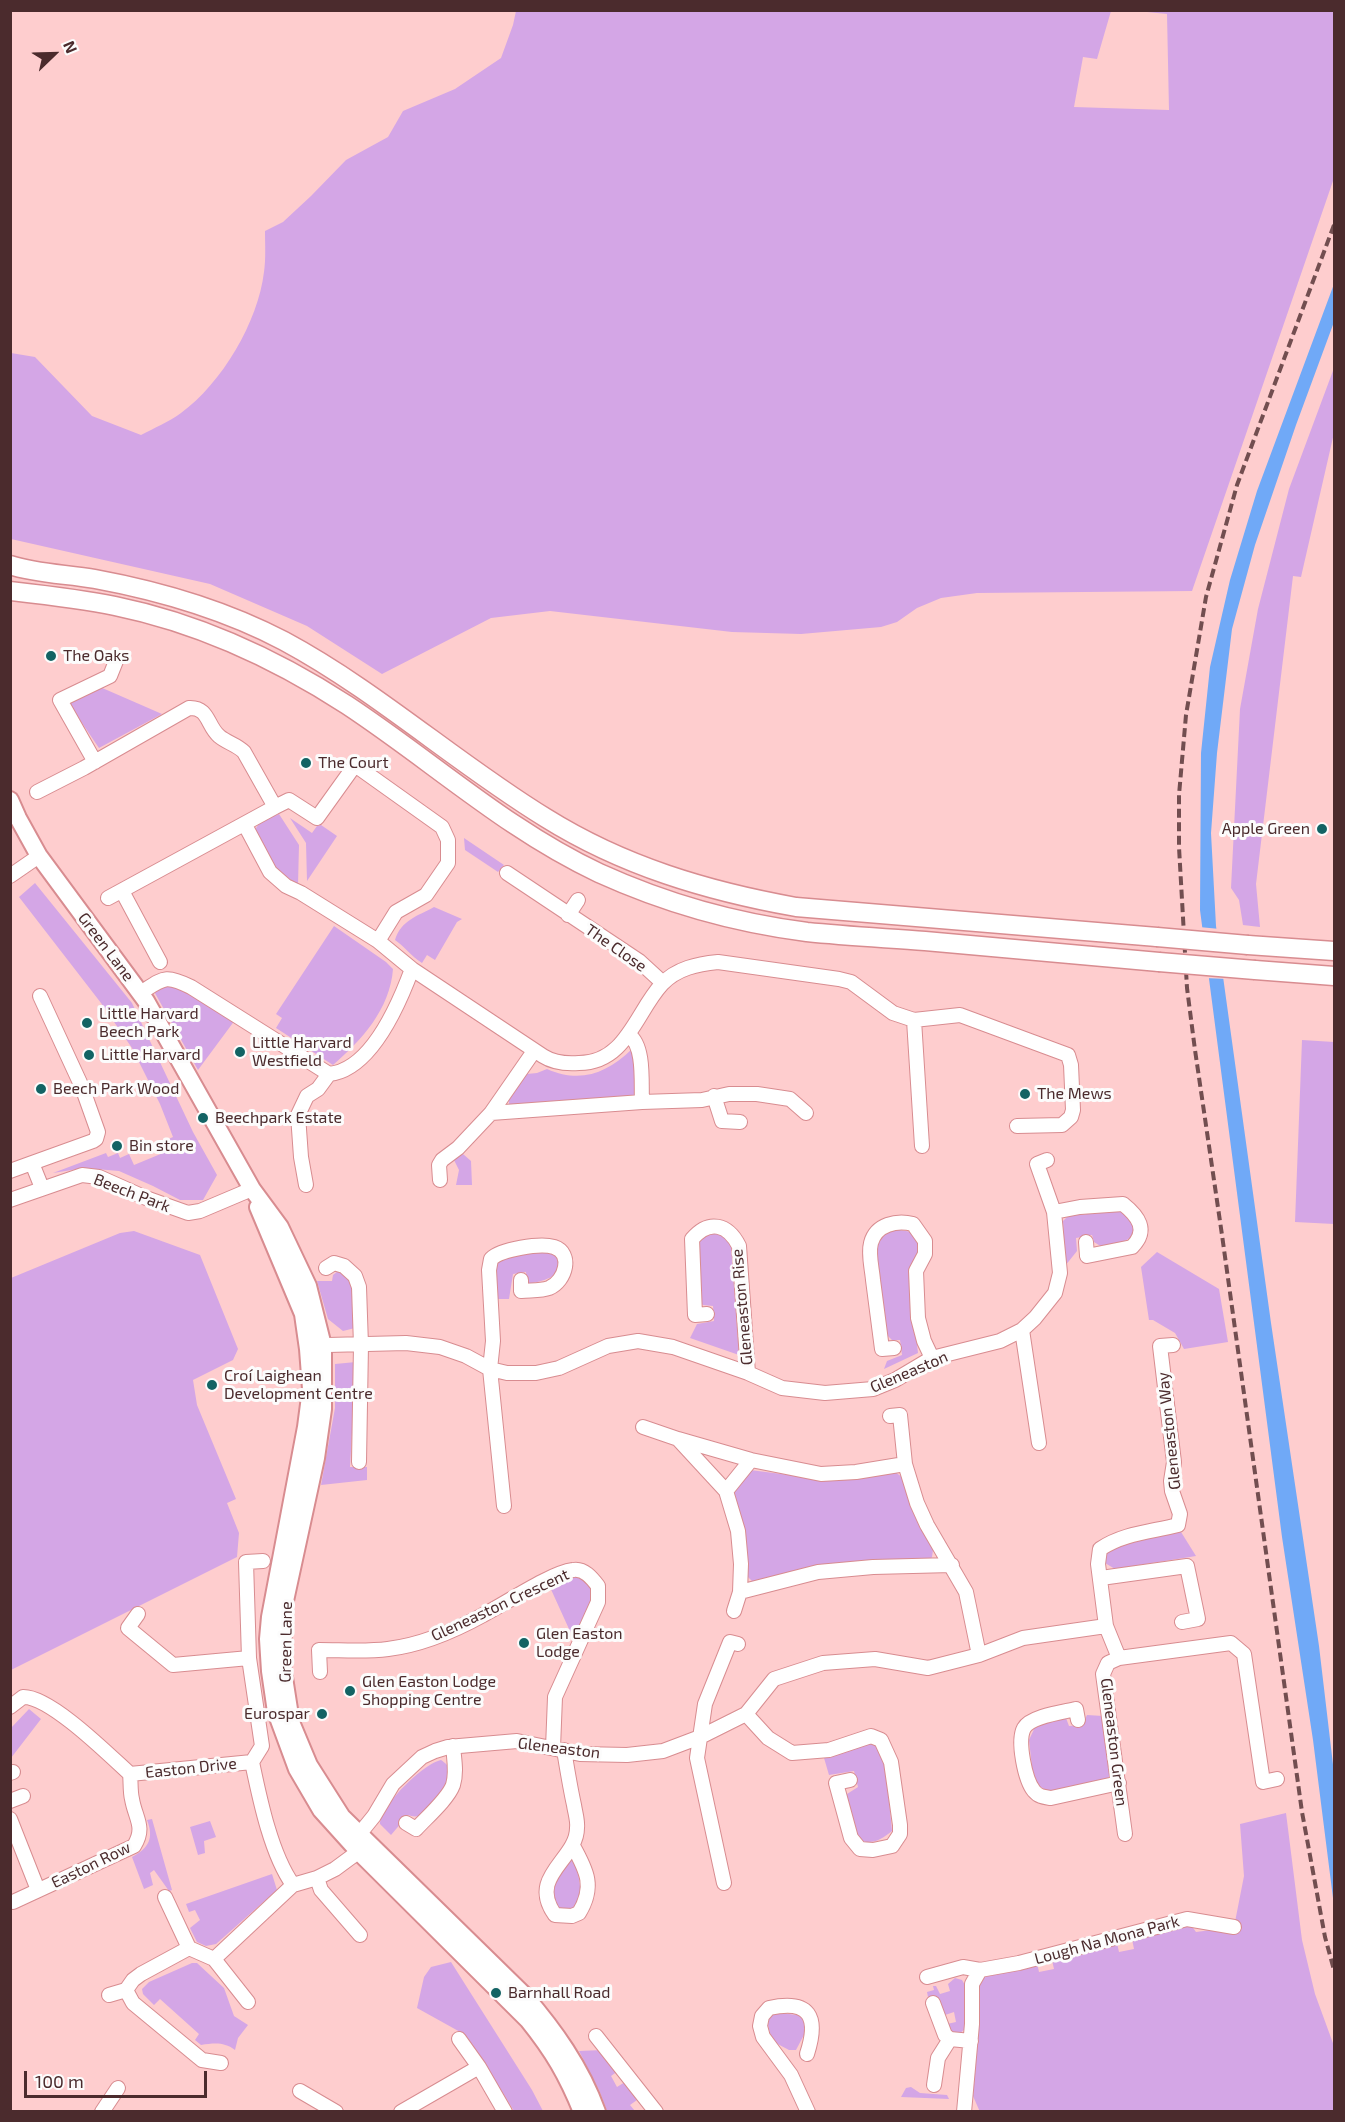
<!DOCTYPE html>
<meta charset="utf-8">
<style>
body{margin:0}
#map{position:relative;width:1345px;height:2122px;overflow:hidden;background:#fecdce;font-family:"Exo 2",sans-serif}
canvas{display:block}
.frame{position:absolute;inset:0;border:12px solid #4b2b2d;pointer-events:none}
.north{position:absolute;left:24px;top:24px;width:60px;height:60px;-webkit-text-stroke:4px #fcfcfc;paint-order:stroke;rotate:67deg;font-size:16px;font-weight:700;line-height:24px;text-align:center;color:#4b2b2d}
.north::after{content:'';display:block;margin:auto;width:21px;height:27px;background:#4b2b2d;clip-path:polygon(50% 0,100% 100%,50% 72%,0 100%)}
.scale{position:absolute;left:24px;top:2071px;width:183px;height:27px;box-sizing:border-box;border:3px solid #4b2b2d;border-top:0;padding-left:8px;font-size:18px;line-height:21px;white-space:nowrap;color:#4b2b2d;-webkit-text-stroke:4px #fcfcfc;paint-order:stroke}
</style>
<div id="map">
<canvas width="1345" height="2122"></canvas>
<div class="frame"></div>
<div class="north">N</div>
<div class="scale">100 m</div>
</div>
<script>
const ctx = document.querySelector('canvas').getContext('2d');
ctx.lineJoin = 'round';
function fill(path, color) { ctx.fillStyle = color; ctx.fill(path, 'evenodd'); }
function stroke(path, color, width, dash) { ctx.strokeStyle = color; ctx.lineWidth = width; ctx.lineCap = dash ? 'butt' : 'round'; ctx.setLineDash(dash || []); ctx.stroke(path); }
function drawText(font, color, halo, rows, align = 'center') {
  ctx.font = font + ' "Exo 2",sans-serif'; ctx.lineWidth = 6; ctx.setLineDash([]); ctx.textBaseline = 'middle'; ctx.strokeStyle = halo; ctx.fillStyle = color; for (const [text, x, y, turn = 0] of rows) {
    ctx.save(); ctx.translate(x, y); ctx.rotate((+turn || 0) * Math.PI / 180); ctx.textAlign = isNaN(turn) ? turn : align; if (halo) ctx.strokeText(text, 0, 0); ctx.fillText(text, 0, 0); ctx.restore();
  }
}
const green = new Path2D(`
 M516 11H1111L1097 59 1083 57 1074 107 1169 110 1167 14 1137 11H1334V178L1192 591 977 593 941 598 917 608 897 622 881 627 801 634 732 632 550 611 491 618 382 674 307 626 210 584 11 539V353L35 357 92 416 141 435C154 428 169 422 181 413 222 383 258 322 264 272 266 259 265 244 265 231L283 222 311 196 346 160 388 137 403 111 455 89 501 58 513 25Z
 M1334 368V433L1301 577 1293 576 1256 884 1260 927 1243 925 1239 900 1231 888 1240 709 1258 609 1289 489Z
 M100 687 162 714 99 748 69 704Z
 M279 814 299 845 298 885 275 868 255 832C256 822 270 818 279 814Z
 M290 818 312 833 317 826 321 825 337 836 307 881 306 843Z
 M464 838 504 865 498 872 465 850Z
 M35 883 132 1003 193 1132 217 1175 203 1200H180L153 1186 119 1171 84 1168 53 1173 106 1153 108 1157 118 1153 120 1158 129 1154 134 1165 163 1153 159 1143 173 1137 160 1104 132 1048 101 1003 19 897Z
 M434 907 462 919 457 922 435 960 427 955 422 963C411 956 405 947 395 940 401 920 418 916 434 907Z
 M334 926 386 962 393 969C390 1009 362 1040 333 1065L276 1028 282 1018 276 1014Z
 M161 980 238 1016 198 1070 151 986Z
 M1302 1040 1334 1042V1224L1295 1222Z
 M632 1049H636L637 1093 634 1097 509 1105V1100L527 1074 537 1073 547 1069C581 1084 607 1073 632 1049Z
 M463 1154 471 1161 472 1185H456L459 1170 454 1160Z
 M1118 1211 1124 1212C1147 1237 1125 1243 1102 1247L1094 1242 1092 1235 1076 1238 1077 1251 1065 1266 1063 1221 1068 1216Z
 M893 1229 912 1232 919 1241 920 1251 910 1281 918 1353 884 1369 887 1361 902 1355 900 1340H892L886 1334C883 1308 872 1267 879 1241 881 1234 887 1232 893 1229Z
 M134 1231 200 1255 238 1349 233 1360 193 1380 197 1405 236 1499 227 1503 239 1533 237 1557 11 1670V1278L120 1233Z
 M715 1232 727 1237 731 1245 739 1355 690 1338 697 1324 714 1321 713 1306 703 1305 700 1302 696 1244 701 1235Z
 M544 1251 552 1252C573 1275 544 1281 527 1284L526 1272 513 1274 509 1299H498C494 1247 496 1255 544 1251Z
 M1157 1252 1219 1289 1228 1342 1184 1349 1175 1333 1153 1320H1149L1141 1267Z
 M338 1271 347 1275 356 1290 355 1328 343 1331 328 1319 317 1281H332L333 1275Z
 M356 1362 350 1467H367V1480L321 1485 335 1408V1364Z
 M750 1470 821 1479 895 1472 902 1477 912 1506 933 1550 932 1557 928 1563 753 1582 748 1577 746 1571 733 1490 743 1481Z
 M1181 1532 1196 1556 1115 1569 1105 1563 1104 1550 1115 1544Z
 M579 1575C584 1578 590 1583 592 1589 596 1601 579 1629 574 1640L549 1585 567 1576Z
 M29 1709 41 1719 11 1758V1728Z
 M1087 1715 1103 1716 1111 1777 1050 1792 1037 1785 1032 1767 1029 1740 1036 1725 1066 1718 1069 1726 1082 1725Z
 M873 1742 882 1752 886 1769 892 1831C881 1840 871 1846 857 1839L846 1800 847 1794 858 1787 854 1771 829 1775 824 1758Z
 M441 1760C445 1763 449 1765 449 1771 450 1782 428 1815 418 1816 415 1817 411 1816 408 1815L391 1835 380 1824C381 1805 423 1764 441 1760Z
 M1286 1813 1302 1940 1315 1994 1334 2046V2111L980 2112 973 2096 976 2063 978 1986 983 1978 991 1974 1037 1963 1039 1972 1054 1969 1052 1960 1117 1943 1119 1952 1134 1949 1132 1939 1184 1924 1191 1925 1196 1932 1234 1927 1244 1876 1240 1824Z
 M152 1819 172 1890 169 1891 154 1870 150 1873 153 1885 144 1889 132 1857C149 1848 154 1838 147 1820Z
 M210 1821 216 1837 204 1841 205 1853 198 1855 190 1827Z
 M572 1858C580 1874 583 1894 578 1911L559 1910C547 1882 556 1880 572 1858Z
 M272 1874 277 1890 216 1944 206 1946 197 1942 190 1928 200 1920 195 1910 189 1912 186 1904Z
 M451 1962 532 2090 543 2111H514L485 2064 462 2033 417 2008 424 1977 431 1967Z
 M192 1963H197L224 1988 234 2016 248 2025 238 2038 235 2050C224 2042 215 2043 201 2045L195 2040 199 2034 160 1999 154 2005 143 1994 142 1989 149 1982Z
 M955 1978 962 1980 965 1985V2029L959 2034 951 2032 947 2024 956 2022 954 2012 945 2015 933 1998 928 1997 927 1992 934 1990 933 1986H936L940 1994 950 1991 948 1984Z
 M781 2013 797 2015 803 2018 806 2031 796 2050H789L772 2041 768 2025 770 2014Z
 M603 2050 618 2071 611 2076 617 2087 625 2082 637 2100 630 2105 635 2111H607L599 2090 579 2051Z
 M911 2087 920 2093 947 2095 949 2099 901 2097 906 2088Z`);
const water = new Path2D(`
 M1334 284V322L1296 425 1255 545 1232 629 1217 753 1211 833 1216 926 1271 1323 1319 1646 1334 1773V1906L1313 1740 1282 1537 1200 910 1201 753 1210 667 1230 580 1257 491Z`);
const pier = new Path2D(`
 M1199 927 1220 929 1227 979 1205 978Z`);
const minor = new Path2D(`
 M95 762 60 700 110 676 116 661
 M37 792 84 768 189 708C209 707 207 726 219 736 227 743 236 744 244 752L275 807 108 898
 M275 807 289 800 317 818 355 765 442 827 448 840V863L426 895 396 912 378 941
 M245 825 270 872 286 886 301 893 378 941 412 969
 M507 873 639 961 663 983
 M10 876 39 856
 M122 891 160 962
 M568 915 578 900
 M140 993C164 978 165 974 191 987L329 1074C371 1070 399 1004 412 969L543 1056C554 1063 566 1064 579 1063 626 1063 636 1012 662 984 677 968 698 964 718 962L839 979 851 982 893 1013 914 1020
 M714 1096 722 1121 740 1122
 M642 1102 702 1100 729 1094H757L790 1099 806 1113
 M491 1113 642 1102C641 1084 645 1046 629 1035
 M922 1146 914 1020 960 1015 1068 1055 1071 1065 1073 1110 1071 1117 1062 1125 1017 1126
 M32 1163 93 1141 96 1139 98 1132 82 1087 40 996
 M10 1171 32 1163 42 1188
 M440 1180 439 1165 442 1160 458 1148 491 1113 534 1051
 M306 1185 301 1157 298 1115 307 1096 318 1089 329 1074
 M10 1200 82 1175 99 1177 146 1198 188 1213 200 1211 252 1189
 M1054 1212 1080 1207 1123 1204C1138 1216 1149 1230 1132 1247L1087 1256 1086 1242
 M326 1268 334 1263 344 1266 355 1276 359 1287 361 1345 359 1462
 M707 1314 695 1315 692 1239C709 1219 728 1224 739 1246L748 1373
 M1022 1330 1039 1443
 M313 1348 328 1345 406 1343 440 1347 466 1356 490 1369 507 1373H536L559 1368 608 1346 638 1341 673 1347 748 1373 782 1388 825 1393 873 1389 895 1380 932 1358 1000 1341 1022 1330 1035 1318 1055 1293 1060 1273 1054 1212 1037 1164 1047 1160
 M894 1348 882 1349C879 1326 876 1303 873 1280 872 1268 868 1254 871 1243 876 1224 897 1220 913 1224L925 1241V1254L916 1271 918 1318 924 1341 932 1358
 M890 1416 900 1415 905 1464 917 1503 927 1525 966 1592 979 1655
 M643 1427 678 1439
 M905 1464 856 1472 821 1474 751 1460 678 1439 726 1491 738 1531 741 1564 740 1592 818 1572 873 1567 952 1565
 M726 1491 751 1460
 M504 1506 490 1369 493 1341 489 1270 491 1259C501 1249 540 1243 554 1247 573 1253 566 1281 549 1288 541 1291 530 1290 521 1291V1280
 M263 1561 246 1562 249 1658 262 1746 252 1762C260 1800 271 1854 293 1885
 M1101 1578 1187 1566 1198 1619 1182 1622
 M734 1611 740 1592
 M138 1614 128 1628 173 1665 249 1658
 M1106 1626 1098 1564 1100 1549C1124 1533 1151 1532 1178 1525L1180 1514 1172 1491 1171 1481 1174 1462 1160 1346 1173 1345
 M320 1672 319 1650C342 1650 366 1652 388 1649 421 1645 454 1631 483 1615 505 1604 550 1573 573 1570 584 1568 592 1578 598 1586V1602L555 1697 553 1748
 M10 1707 23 1697C50 1696 109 1755 130 1774
 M746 1714 768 1738 792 1753 829 1750 871 1736 881 1740 891 1762 900 1825V1834L892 1846 873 1850 860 1849 851 1838 836 1783 850 1780
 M1078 1720 1076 1709C1064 1712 1031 1716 1024 1728 1017 1741 1025 1780 1034 1791 1039 1797 1044 1797 1051 1798L1119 1783
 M564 1750C567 1768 570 1787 574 1805 575 1812 578 1821 577 1828 577 1860 527 1876 555 1915L572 1916 579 1913C595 1887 587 1871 573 1846
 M10 1773 13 1772
 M130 1774 252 1762
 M10 1801 23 1796
 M10 1819 38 1890
 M406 1823 416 1829C426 1818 448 1799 453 1785 457 1772 454 1759 453 1746
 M1125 1834 1103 1674 1108 1663 1119 1658 1231 1643 1244 1654 1263 1782 1277 1779
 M317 1878 321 1890 360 1935
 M724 1883 697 1758 705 1704 730 1642 738 1644
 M165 1897 189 1948 214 1959 293 1885 317 1878 335 1869 354 1855 358 1851 361 1832 374 1816 393 1784 422 1757 435 1751 448 1747 517 1741 580 1754 627 1755 663 1751 700 1737 746 1714 774 1679 823 1663 875 1659 928 1668 979 1655 1023 1638 1106 1626 1119 1658
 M13 1902 134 1846C146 1827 135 1818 132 1799 130 1791 131 1782 130 1774
 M214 1959 248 2002
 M927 1977 963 1967 980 1970 1019 1963 1187 1919 1234 1927
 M126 1990 133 2003 202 2060 221 2063
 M109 1995 126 1990 133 1980 141 1974 189 1948
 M933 2003 945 2035 950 2039 971 2041
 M596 2036 656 2112
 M459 2039 479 2067 505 2112
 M807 2054C819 2017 810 1999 769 2008L762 2016 760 2026 763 2037 791 2075 808 2112
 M934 2085 938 2058 950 2039
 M300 2091 336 2112
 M102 2112 118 2088
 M401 2112 479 2067
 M964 2112 972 2024V1984L980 1970`);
const tertiary = new Path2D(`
 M10 800 18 818 39 856 146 1001 252 1189 280 1227 308 1286 323 1346V1409L316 1458 283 1610V1671L291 1722 309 1765 342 1817 524 1995C554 2030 581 2067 597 2112
 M258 1207 303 1314 308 1349 311 1389 306 1427 270 1617 268 1639 270 1671 276 1712 297 1769 321 1810 358 1851 528 2020C553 2051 567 2075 582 2112`);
const secondary = new Path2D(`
 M10 565C37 574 68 574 95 579 160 591 225 610 284 641 377 691 456 763 546 818 623 866 707 891 796 907L1157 937
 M10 591C45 595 81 599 115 606 198 623 276 659 347 705 432 761 507 830 599 873 665 903 736 923 807 932 846 936 886 938 925 941 1003 948 1081 955 1159 962
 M1248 945 1334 951
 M1255 970 1334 976`);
const rail = new Path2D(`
 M1334 225 1237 485 1206 597 1186 715 1179 795V847L1187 988 1195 1050 1222 1235 1302 1812 1325 1937 1334 1970`);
const secondaryBridge = new Path2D(`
 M1157 937 1248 945
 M1159 962 1255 970`);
const markers = [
 [51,656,6,"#136364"],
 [306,763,6,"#136364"],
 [1322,829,6,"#136364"],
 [87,1023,6,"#136364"],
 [240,1052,6,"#136364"],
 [89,1055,6,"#136364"],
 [41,1089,6,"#136364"],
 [1025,1094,6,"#136364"],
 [203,1118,6,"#136364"],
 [117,1146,6,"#136364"],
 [212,1385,6,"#136364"],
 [524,1643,6,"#136364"],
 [350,1691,6,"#136364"],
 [322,1714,6,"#136364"],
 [496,1993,6,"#136364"]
];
const poiNames = [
 ["The Oaks",63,656],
 ["The Court",318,763],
 ["Apple Green",1310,829,"right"],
 ["Little Harvard",99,1014],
 ["Beech Park",99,1032],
 ["Little Harvard",252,1043],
 ["Westfield",252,1061],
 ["Little Harvard",101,1055],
 ["Beech Park Wood",53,1089],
 ["The Mews",1037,1094],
 ["Beechpark Estate",215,1118],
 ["Bin store",129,1146],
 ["Croí Laighean",224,1376],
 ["Development Centre",224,1394],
 ["Glen Easton",536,1634],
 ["Lodge",536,1652],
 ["Glen Easton Lodge",362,1682],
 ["Shopping Centre",362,1700],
 ["Eurospar",310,1714,"right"],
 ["Barnhall Road",508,1993]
];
const streetNames = [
 ["Green Lane",106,947,53],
 ["The Close",616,948,35],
 ["Beech Park",132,1193,21],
 ["Gleneaston Rise",742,1307,-95],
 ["Gleneaston",909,1372,-23],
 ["Gleneaston Way",1169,1431,-96],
 ["Gleneaston Crescent",500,1605,-25],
 ["Green Lane",286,1642,-89],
 ["Gleneaston Green",1114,1742,83],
 ["Gleneaston",559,1748,7],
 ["Easton Drive",191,1768,-6],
 ["Easton Row",91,1865,-26],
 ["Lough Na Mona Park",1107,1940,-15]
];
fill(green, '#d4a6e6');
fill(water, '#70a9f7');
fill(pier, '#fecdce');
stroke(minor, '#d88c90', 16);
stroke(tertiary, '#d88c90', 20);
stroke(secondary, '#d88c90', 21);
stroke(minor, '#fff', 14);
stroke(tertiary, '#fff', 16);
stroke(secondary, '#fff', 18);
stroke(rail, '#724e50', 4, [9, 4.5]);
stroke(secondaryBridge, '#d88c90', 21, []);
stroke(secondaryBridge, '#fff', 18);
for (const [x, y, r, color] of markers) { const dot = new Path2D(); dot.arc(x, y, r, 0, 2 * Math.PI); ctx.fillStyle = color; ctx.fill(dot); stroke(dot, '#fcfcfc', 2); }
drawText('16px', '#4b2b2d', '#fcfcfc', poiNames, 'left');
drawText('16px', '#4b2b2d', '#fcfcfc', streetNames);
</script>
